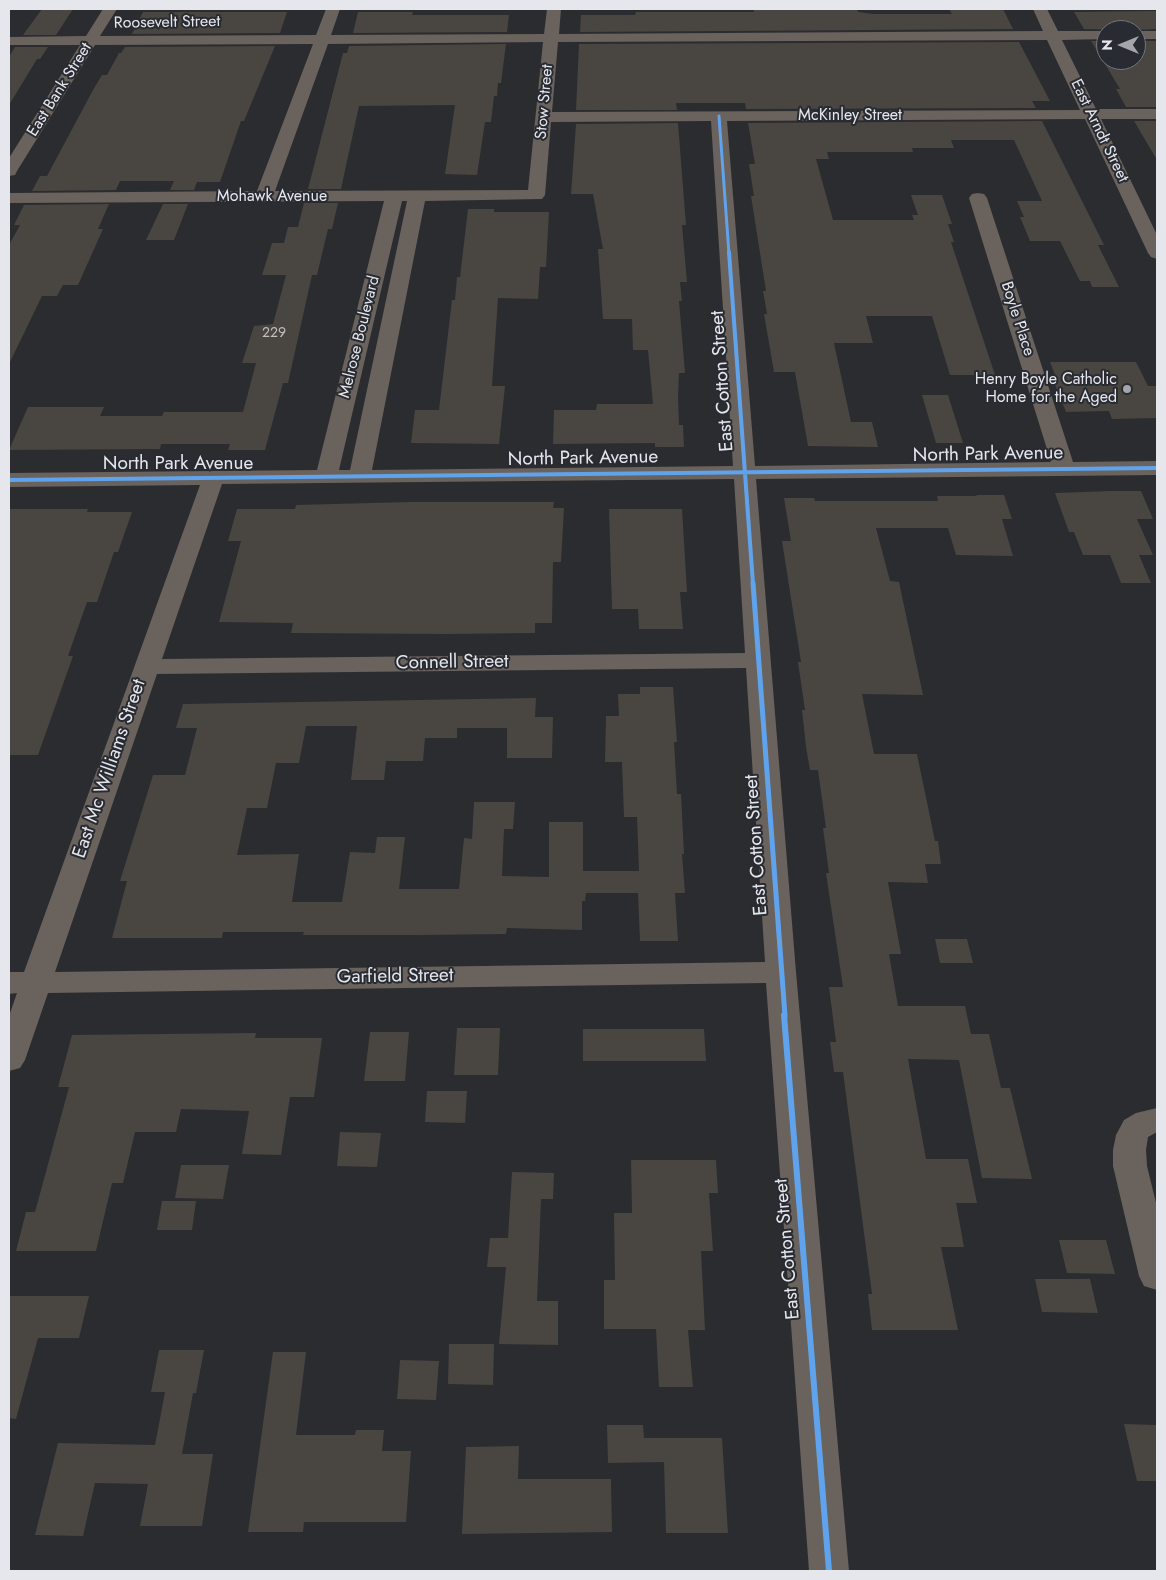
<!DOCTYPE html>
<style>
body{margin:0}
#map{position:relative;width:1166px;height:1580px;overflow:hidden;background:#2b2c30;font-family:Jost,sans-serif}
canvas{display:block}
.frame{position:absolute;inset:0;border:10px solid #e6e7ec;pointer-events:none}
.north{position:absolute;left:1096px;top:20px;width:50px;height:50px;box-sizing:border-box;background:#292b32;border:1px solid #75767c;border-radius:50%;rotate:270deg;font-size:14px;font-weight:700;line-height:20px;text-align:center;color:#e6e7ec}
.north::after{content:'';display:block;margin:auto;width:18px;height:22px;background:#a5a6aa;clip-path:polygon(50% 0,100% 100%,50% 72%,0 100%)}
</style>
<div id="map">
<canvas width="1166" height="1580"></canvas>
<div class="frame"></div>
<div class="north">N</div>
</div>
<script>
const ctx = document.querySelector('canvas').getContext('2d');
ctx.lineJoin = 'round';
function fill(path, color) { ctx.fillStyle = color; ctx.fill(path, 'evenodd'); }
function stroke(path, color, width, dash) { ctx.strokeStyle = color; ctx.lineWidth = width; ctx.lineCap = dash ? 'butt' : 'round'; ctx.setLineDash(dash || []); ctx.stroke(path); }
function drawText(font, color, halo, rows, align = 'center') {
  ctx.font = font + ' Jost,sans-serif'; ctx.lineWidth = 4; ctx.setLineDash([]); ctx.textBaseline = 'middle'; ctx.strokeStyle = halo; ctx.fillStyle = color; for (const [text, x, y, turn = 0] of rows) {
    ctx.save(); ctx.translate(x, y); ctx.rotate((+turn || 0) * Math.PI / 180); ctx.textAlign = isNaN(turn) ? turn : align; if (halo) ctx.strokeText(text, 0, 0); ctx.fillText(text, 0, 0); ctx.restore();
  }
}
const building = new Path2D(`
 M42 9H73L56 35H23Z
 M753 9H857L858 12 873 14H952L949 9H1003L1013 29 580 32 581 15H635L636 12H754Z
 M1157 11V29L1135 30 1084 29 1074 12Z
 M143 12H287L280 33 132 34Z
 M358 12H413L412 15H509L507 32 353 33Z
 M1091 41H1106V60H1136V41H1157V107H1126L1116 89H1120Z
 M1019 42 1050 101H1032L1036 108 746 109 745 103H676L677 110H576L579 44Z
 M506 44 501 83H498L497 96H494L491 122H485L477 175 445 174 455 105 359 106 341 189H308L343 53H347L349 46Z
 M275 46 244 121H241L220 182H197L194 190H170L174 181H120L116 190 32 191 40 176H47L93 90 102 75H107L119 53H121L125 47Z
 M15 47H48L40 59H37L9 105V57Z
 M1042 121 1104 245H1098L1119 287H1092L1090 281H1080L1060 241H1030L1020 217H1024L1017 201H1042L1014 140H951L954 148H912L913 152H827L829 159H816L833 220H914L912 215H918L911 195H942L952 224H948L954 242H951L995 375H950L932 316H866L873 343H834L851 422H872L878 447 808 446 795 372H774L764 314H767L763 291H766L751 196H754L749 164H755L748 123Z
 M1134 121H1157V160Z
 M678 123 686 225H682L687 282H680L682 301H679L685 373H679L678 397 679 425H683L684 447H655V443L553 444 554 410H596L597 404H653L648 350H633L632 319H603L598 249H603L593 194H571L576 124Z
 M304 203H338L332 229H328L317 275H312L288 383H283L265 450H228L230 444H161L160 449 9 450 28 407H104L100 416H162L164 412H243L256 363H242L254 326 273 324 286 275H262L272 243H284L288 227H298Z
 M109 204 98 229H103L78 285H63L57 296H42L9 364V245L20 225H14L24 205Z
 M163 204H188L174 240H146Z
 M468 209H494V212H549L546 267H540L538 299 498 298 492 386H505L499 444 411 443 415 410H439L452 300H455L457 277H460Z
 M1050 362H1136L1148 386H1157V418L1112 419 1109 411 1066 412 1053 380H1057Z
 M922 395H948L963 443H936Z
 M1111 491H1141L1153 519H1137L1153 555H1139L1151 583H1121L1110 555H1083L1074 532H1069L1055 493Z
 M976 495H1004L1012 519H1002L1013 556 956 555 948 528H876L890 581 899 582 923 695 862 694 874 754H917L935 841H938L941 864H925L928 883 888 882 901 954H889L898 1006H965L971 1034H989L1001 1088H1010L1032 1179 982 1178 959 1060 908 1059 926 1159H968L977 1203H956L964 1247H941L958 1330H872L868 1294H872L843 1072H834L830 1042H836L829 987H843L826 873H829L823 828H826L818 770H810L806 747 802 710H805L798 662H801L782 541H791L784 498H814L815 501H938L937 496H977Z
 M409 502H554L553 508H564L561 562H553L552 623H535V633L446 634 291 633 293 623 219 622 241 541H228L237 509H295L296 505Z
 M9 509H88L87 512H132L118 552H114L97 602H87L68 656H73L38 755H9Z
 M609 509H682L687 592H680L683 629H639L638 609H612Z
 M640 687H673L677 742H674L677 794H681L684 854H682L685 893H675L678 941H640L638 893H586L585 901H582V930L507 928 506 934 419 935H303L304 932H223L222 938H112L127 881H120L153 775H185L197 728H176L183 704 536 698 535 717H553L552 758H507V728H457V738H425L423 761H386L384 780H351L357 726H306L299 763H276L267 808H247L237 855 299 854 292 902H342L350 852 375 853 377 837H405L399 889H459L464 838 472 839 474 802H515L513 829H504L502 876 549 877V822H583V871H639L637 817H624L622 762H605L606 716H619L618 694H640Z
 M935 939H967L973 963H940Z
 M457 1028H500L498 1075H454Z
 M583 1029H704L706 1061H583Z
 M370 1032H409L405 1081H364Z
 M256 1033 255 1038H322L314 1097H290L281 1155 242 1154 249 1111 181 1109 176 1132H135L123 1183H112L96 1251H16L26 1212H35L69 1087H58L72 1035Z
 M427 1091H467L465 1123 425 1122Z
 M340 1132 381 1133 377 1167 337 1166Z
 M631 1160H716L718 1193H709L713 1251H701L705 1330H688L693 1387H659L656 1329H604V1280H615L614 1213H632Z
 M181 1165H229L223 1199 175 1198Z
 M512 1172 554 1173 553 1199H541L537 1301H558V1345L499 1344 506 1267H487L490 1238H508Z
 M162 1201H196L192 1230H157Z
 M1059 1240H1106L1115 1274 1067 1273Z
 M1035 1279H1090L1098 1313 1042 1312Z
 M9 1296H89L79 1338H38L16 1419 9 1418Z
 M449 1344H494L493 1385 448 1384Z
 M159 1350H204L196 1393H193L182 1454H213L202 1526H140L148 1484 95 1483 83 1536 35 1535 58 1443 155 1445 165 1392H151Z
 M273 1352H306L296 1435H355L356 1430H384L382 1451H411L406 1522H304L303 1532H248Z
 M400 1360 439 1361 436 1400 397 1399Z
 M1124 1424 1157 1425V1481H1137Z
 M607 1425H643L644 1438H722L728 1533H666L664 1462 608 1463Z
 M519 1446 518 1479H611L612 1532 462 1534 466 1447Z`);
const minor = new Path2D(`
 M103 9H117L100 36 316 35 326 9H340L331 35 544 34 547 9H561L559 34 1043 31 1033 9H1047L1058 31H1106V39L1062 40 1096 109H1157V119H1101L1157 235V259L1151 257 1148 253 1085 119 727 121 755 466 1051 462 969 198 972 194 978 193 984 194 987 198 1073 462 1157 461V475L756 479 796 972 849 1571H809L766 983 48 993 25 1060 20 1068 9 1071V1016L17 993 9 994V972H24L200 485 9 487V473L317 470 384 201 9 203V193L257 191 313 44 95 45 17 171 15 175 9 176V158L80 45H9V37L86 36ZM1047 40 1080 110 552 112 558 42ZM543 42 528 190 275 191 328 44ZM711 121 733 466 372 470 425 201 542 199 545 195 551 122ZM402 201H407L350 470H339ZM734 479 745 653 162 659 222 484ZM746 668 765 962 55 972 157 674Z
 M1136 31H1157V39H1136Z
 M1157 1108V1132L1148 1137 1146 1150 1147 1166 1157 1207V1290L1144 1286 1139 1276 1113 1166V1150L1116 1135 1124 1120 1136 1113Z`);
const cyclewayFar3 = new Path2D(`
 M719 116 729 254`);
const cyclewayFar2 = new Path2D(`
 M729 252 753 584
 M9 480 1157 468`);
const cyclewayFar1 = new Path2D(`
 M753 583 785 1016`);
const cycleway = new Path2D(`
 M784 1015 829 1571`);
const markers = [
 [1127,389,5,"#a5a6aa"]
];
const farNumbernames = [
 ["229",274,334]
];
const farStreetnames = [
 ["Roosevelt Street",167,23,-1],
 ["East Bank Street",60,90,-58],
 ["Stow Street",545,102,-85],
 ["McKinley Street",850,116],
 ["East Arndt Street",1099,131,64],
 ["Mohawk Avenue",272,197],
 ["Boyle Place",1017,319,72],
 ["Melrose Boulevard",360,337,-76]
];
const farPoinames = [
 ["Henry Boyle Catholic",1117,380],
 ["Home for the Aged",1117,398]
];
const streetNames = [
 ["East Cotton Street",723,381,-94],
 ["North Park Avenue",988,455,-1],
 ["North Park Avenue",583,459,-1],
 ["North Park Avenue",178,464],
 ["Connell Street",452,663,-1],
 ["East Mc Williams Street",110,769,-71],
 ["East Cotton Street",757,845,-94],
 ["Garfield Street",395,977,-1],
 ["East Cotton Street",788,1249,-95]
];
fill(building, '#494540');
fill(minor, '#6a625c');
stroke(cyclewayFar3, '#60a3ed', 3);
stroke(cyclewayFar2, '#60a3ed', 4);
stroke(cyclewayFar1, '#60a3ed', 5);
stroke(cycleway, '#60a3ed', 6);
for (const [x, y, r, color] of markers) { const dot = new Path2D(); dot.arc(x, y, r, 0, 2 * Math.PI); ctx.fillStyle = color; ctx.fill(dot); stroke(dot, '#292b32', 2); }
drawText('14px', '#bfbec1', null, farNumbernames);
drawText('16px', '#e6e7ec', '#292b32', farStreetnames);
drawText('16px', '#e6e7ec', '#292b32', farPoinames, 'right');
drawText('19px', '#e6e7ec', '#292b32', streetNames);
</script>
